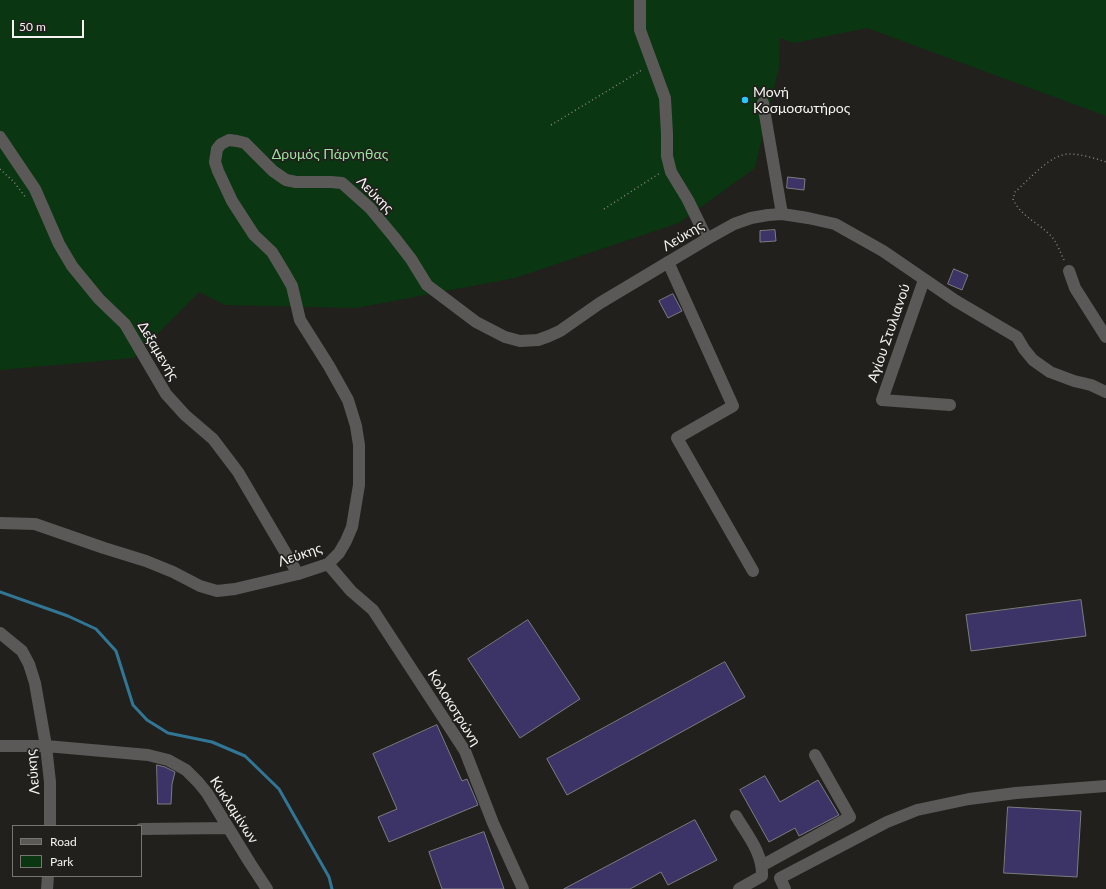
<!DOCTYPE html>
<meta charset="utf-8">
<style>
body{margin:0}
#map{position:relative;width:1106px;height:889px;overflow:hidden;background:#21201d;font-family:Lato,sans-serif}
canvas{display:block}
.legend{position:absolute;left:12px;top:825px;width:130px;height:52px;box-sizing:border-box;background:#21201d;border:1px solid #767572;margin:0;padding:5px 7px;list-style:none;font-size:12px;color:#f5f4f2}
.legend li{display:flex;align-items:center;gap:8px;height:20px}
.legend b{width:20px;border:1px solid #767572}
.scale{position:absolute;left:12px;top:20px;width:72px;height:18px;box-sizing:border-box;border:2px solid #f5f4f2;border-top:0;padding-left:5px;font-size:12px;line-height:14px;white-space:nowrap;color:#f5f4f2;-webkit-text-stroke:3px #21201d;paint-order:stroke}
</style>
<div id="map">
<canvas width="1106" height="889"></canvas>
<ul class="legend">
<li><b style="height:5px;background:#5b5958"></b>Road</li>
<li><b style="height:11px;background:#0a3611"></b>Park</li>
</ul>
<div class="scale">50 m</div>
</div>
<script>
const ctx = document.querySelector('canvas').getContext('2d');
ctx.lineJoin = 'round';
function fill(path, color) { ctx.fillStyle = color; ctx.fill(path, 'evenodd'); }
function stroke(path, color, width, dash) { ctx.strokeStyle = color; ctx.lineWidth = width; ctx.lineCap = dash ? 'butt' : 'round'; ctx.setLineDash(dash || []); ctx.stroke(path); }
function drawText(font, color, halo, rows, align = 'center') {
  ctx.font = font + ' Lato,sans-serif'; ctx.lineWidth = 3.5; ctx.setLineDash([]); ctx.textBaseline = 'middle'; ctx.strokeStyle = halo; ctx.fillStyle = color; for (const [text, x, y, turn = 0] of rows) {
    ctx.save(); ctx.translate(x, y); ctx.rotate((+turn || 0) * Math.PI / 180); ctx.textAlign = isNaN(turn) ? turn : align; if (halo) ctx.strokeText(text, 0, 0); ctx.fillText(text, 0, 0); ctx.restore();
  }
}
const green = new Path2D(`
 M0 0H1106V116L867 28 794 43 780 38 779 67 755 168 679 223 515 278 356 308 225 305 199 292 134 358 0 370Z`);
const stream = new Path2D(`
 M0 592 68 616 96 629 116 651 133 705 147 720 168 733 212 742 245 756 279 789 329 877 332 889`);
const building = new Path2D(`
 M788 177 805 179 804 190 787 188Z
 M775 230 776 241 760 242V231Z
 M954 269 968 275 962 290 948 284Z
 M673 294 682 311 668 318 659 301Z
 M1081 600 1086 636 971 651 966 615Z
 M528 620 580 699 520 738 468 659Z
 M725 662 745 697 567 795 547 759Z
 M437 725 462 781 467 779 478 805 389 842 378 817 397 809 373 754Z
 M157 765 165 767 175 772 172 784 171 804H158Z
 M765 776 780 802 818 780 839 815 799 836 795 828 769 842 740 790Z
 M1008 807 1081 811 1077 877 1004 873Z
 M695 820 717 860 668 885 661 872 630 889H564Z
 M484 832 504 889H442L429 852Z`);
const path = new Path2D(`
 M551 125 642 70
 M0 169 14 182 26 198
 M604 209 660 173
 M1064 260C1060 252 1057 242 1051 236 1038 222 1021 217 1013 199L1015 192C1029 180 1050 154 1069 154 1081 154 1094 158 1106 162`);
const minor = new Path2D(`
 M640 0V30L665 98 667 134V156L671 172 688 200 707 239
 M763 103 782 214
 M0 137 35 189 59 244 72 266 99 299 125 324 166 394 185 415 213 439 238 472 298 574
 M668 262 733 406 677 438 753 571
 M1069 271 1075 288 1106 337
 M924 280 882 400 950 405
 M0 523 35 524 104 548 146 561 173 572 200 586 217 591 235 589 298 574 328 564 339 553 346 541 352 527 359 485V445L356 426 348 400 329 366 300 320 292 286 284 272 272 252 254 235 232 201 218 171 215 162 217 149 221 144 229 140 237 141 245 143 273 171 286 180 296 182H331L342 183 370 208 394 237 411 259 427 285 476 322 505 337 520 341 538 340 549 336 560 331 600 303 707 239 734 224 751 218 768 215 782 214 808 218 835 224 883 251 956 301 1017 337 1024 349 1033 360 1050 372 1074 381 1091 385 1106 392
 M328 564 351 591 373 610 465 751 493 823 523 889
 M0 633 22 651 29 664 35 683 46 746 50 782V826
 M0 746H46L148 755 168 760 186 770 198 782 207 793 250 863 267 889
 M736 816C747 835 763 853 762 876L739 889
 M141 829 228 828
 M763 865 850 817 815 755
 M47 889 48 876
 M785 889 780 878 887 822 917 810 969 799 1016 793 1106 786`);
const markers = [
 [745,100,4,"#29c8ff"]
];
const poiNames = [
 ["Μονή",753,92],
 ["Κοσμοσωτήρος",753,108]
];
const parkNames = [
 ["Δρυμός Πάρνηθας",330,154]
];
const streetNames = [
 ["Λεύκης",375,195,45],
 ["Λεύκης",683,236,-31],
 ["Αγίου Στυλιανού",889,333,-71],
 ["Δεξαμενής",158,351,59],
 ["Λεύκης",300,555,-19],
 ["Κολοκοτρώνη",454,708,58],
 ["Λεύκης",33,772,-95],
 ["Κυκλαμίνων",234,810,57]
];
fill(green, '#0a3611');
stroke(stream, '#327696', 3);
fill(building, '#3c3466');
stroke(building, '#7c7c80', 1);
stroke(path, '#878684', 1.5, [1, 3]);
stroke(minor, '#5b5958', 12);
for (const [x, y, r, color] of markers) { const dot = new Path2D(); dot.arc(x, y, r, 0, 2 * Math.PI); ctx.fillStyle = color; ctx.fill(dot); stroke(dot, '#21201d', 1.5); }
drawText('14px', '#f5f4f2', '#21201d', poiNames, 'left');
drawText('14px', '#9ce19f', '#21201d', parkNames);
drawText('14px', '#f5f4f2', '#21201d', streetNames);
</script>
